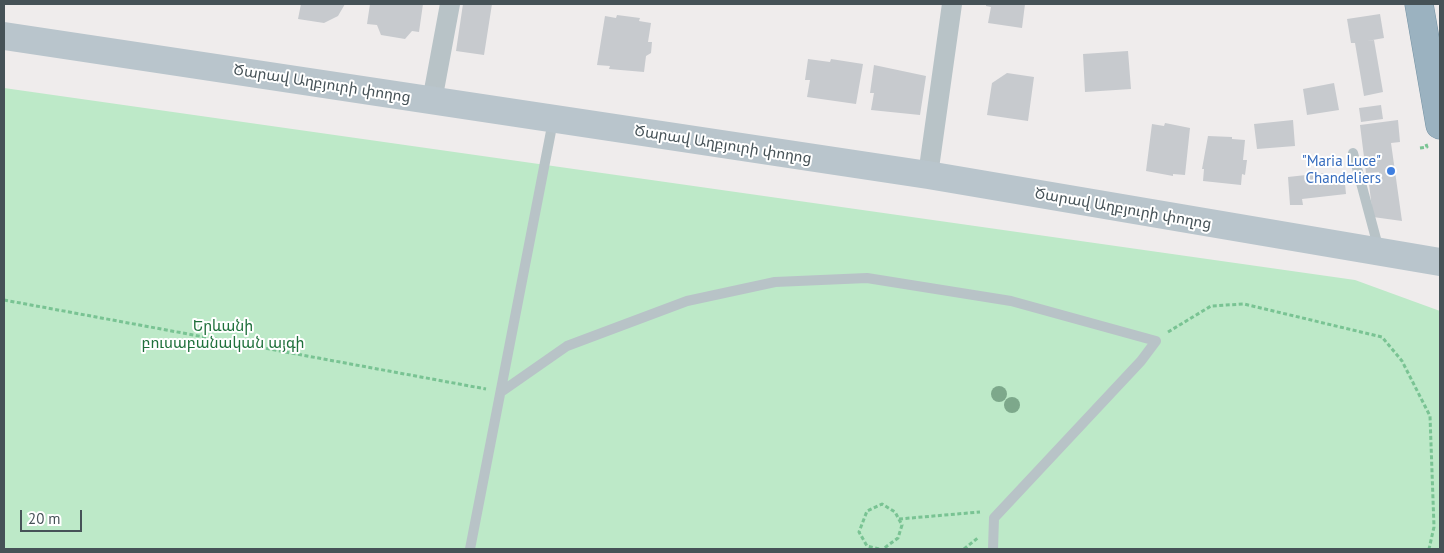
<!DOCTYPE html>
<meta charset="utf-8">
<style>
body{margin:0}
#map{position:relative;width:1444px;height:553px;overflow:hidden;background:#efecec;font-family:"PT Sans",sans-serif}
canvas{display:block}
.frame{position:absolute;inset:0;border:5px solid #465257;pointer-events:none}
.scale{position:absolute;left:20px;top:510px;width:62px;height:22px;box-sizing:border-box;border:2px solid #465257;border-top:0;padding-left:6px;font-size:15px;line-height:18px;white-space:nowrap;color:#465257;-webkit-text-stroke:4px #fff;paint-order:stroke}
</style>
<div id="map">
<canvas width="1444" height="553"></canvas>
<div class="frame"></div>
<div class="scale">20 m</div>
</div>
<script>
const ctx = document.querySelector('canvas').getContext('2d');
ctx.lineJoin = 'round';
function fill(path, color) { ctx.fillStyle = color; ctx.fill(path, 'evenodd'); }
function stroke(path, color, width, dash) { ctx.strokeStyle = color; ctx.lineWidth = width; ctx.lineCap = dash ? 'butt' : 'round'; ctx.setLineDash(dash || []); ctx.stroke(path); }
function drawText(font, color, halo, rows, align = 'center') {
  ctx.font = font + ' "PT Sans","Noto Sans Armenian",sans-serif'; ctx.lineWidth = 4; ctx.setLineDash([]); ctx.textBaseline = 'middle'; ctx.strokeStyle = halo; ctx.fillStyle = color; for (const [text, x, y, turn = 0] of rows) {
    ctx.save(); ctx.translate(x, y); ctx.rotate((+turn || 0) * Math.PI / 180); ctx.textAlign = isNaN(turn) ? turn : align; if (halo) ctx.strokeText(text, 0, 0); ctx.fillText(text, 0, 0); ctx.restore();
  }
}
const green = new Path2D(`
 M4 88 1355 280 1440 311V549H4Z`);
const building = new Path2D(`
 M301 4H345L338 16 324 23 298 19Z
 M370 4H423L419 32 412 31 405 39 381 35 377 25 367 24Z
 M463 4H492L484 55 456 51Z
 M986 4H1025L1022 28 988 23 991 7 986 6Z
 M1380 14 1384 38 1367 41 1374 40 1383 92 1364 96 1355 43H1351L1347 19Z
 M617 15 640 18 639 21 651 23 648 42H652L651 53 646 56 644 72 609 69 610 66 597 65 605 16 616 18Z
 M1128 51 1131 89 1085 92 1083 54Z
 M808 59 830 62 831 59 863 64 856 104 807 97 810 80H805Z
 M874 65 926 76 920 115 871 110 874 93H870Z
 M1007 73 1034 77 1028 121 987 115 992 83Z
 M1334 83 1339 110 1307 115 1303 89Z
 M1381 105 1383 119 1361 122 1359 108Z
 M1293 120 1295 146 1257 149 1254 124Z
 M1398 120 1400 142 1391 143 1402 221 1373 217 1369 184 1380 183 1379 172 1366 173 1360 125Z
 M1165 123 1190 128 1185 175 1173 174V176L1146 171 1152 124 1164 126Z
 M1208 136 1232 137V139L1245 140 1243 160H1247L1245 175 1242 174 1241 185 1203 181 1204 169H1202Z
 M1324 173V176L1344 174 1346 194 1302 199 1303 205H1290L1288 177Z`);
const path = new Path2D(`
 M1420 148 1427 147 1426 144
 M4 300 486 389
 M1168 332 1211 306 1244 304 1382 337 1402 361 1430 416 1434 527 1429 549
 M899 519 980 512
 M879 549 867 546 859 532 867 511 882 504 895 512 902 525 898 538 883 549
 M964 549 979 537`);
const service = new Path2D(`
 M1353 153 1379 250
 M501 392 567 346 687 301 775 282 867 278 1011 301 1156 341 1141 361 994 518 993 549
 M470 549 553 121`);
const minor = new Path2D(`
 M432 101 450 4
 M928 175 952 4`);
const secondary = new Path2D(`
 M4 36 928 175 1440 262`);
const trunk = new Path2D(`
 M1419 4 1440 125`);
const trees = [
 [999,394],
 [1012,405]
];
const markers = [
 [1391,171,5,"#3f7fe0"]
];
const streetNames = [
 ["Ծարավ Աղբյուրի փողոց",322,84,9],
 ["Ծարավ Աղբյուրի փողոց",723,145,9],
 ["Ծարավ Աղբյուրի փողոց",1123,209,10]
];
const shopNames = [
 ["\"Maria Luce\"",1381,162],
 ["Chandeliers",1381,179]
];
const parkNames = [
 ["Երևանի",223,327],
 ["բուսաբանական այգի",223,344]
];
fill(green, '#bde9c8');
fill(building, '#c7cace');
stroke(trunk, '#7391a2', 29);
stroke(path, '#79c393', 3, [4, 2.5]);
stroke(service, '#b8c3c7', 10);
stroke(minor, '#b8c3c7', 20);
stroke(secondary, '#b9c5cc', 28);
stroke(trunk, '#9bb2c0', 28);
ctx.fillStyle = '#7da88b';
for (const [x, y] of trees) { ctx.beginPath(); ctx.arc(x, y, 8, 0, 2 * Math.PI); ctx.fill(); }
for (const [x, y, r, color] of markers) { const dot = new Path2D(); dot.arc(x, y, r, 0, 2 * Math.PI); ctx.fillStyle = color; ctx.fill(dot); stroke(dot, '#fff', 2); }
drawText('15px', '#465257', '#fff', streetNames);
drawText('15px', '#366cbe', '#fff', shopNames, 'right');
drawText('15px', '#1f703b', '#fff', parkNames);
</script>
